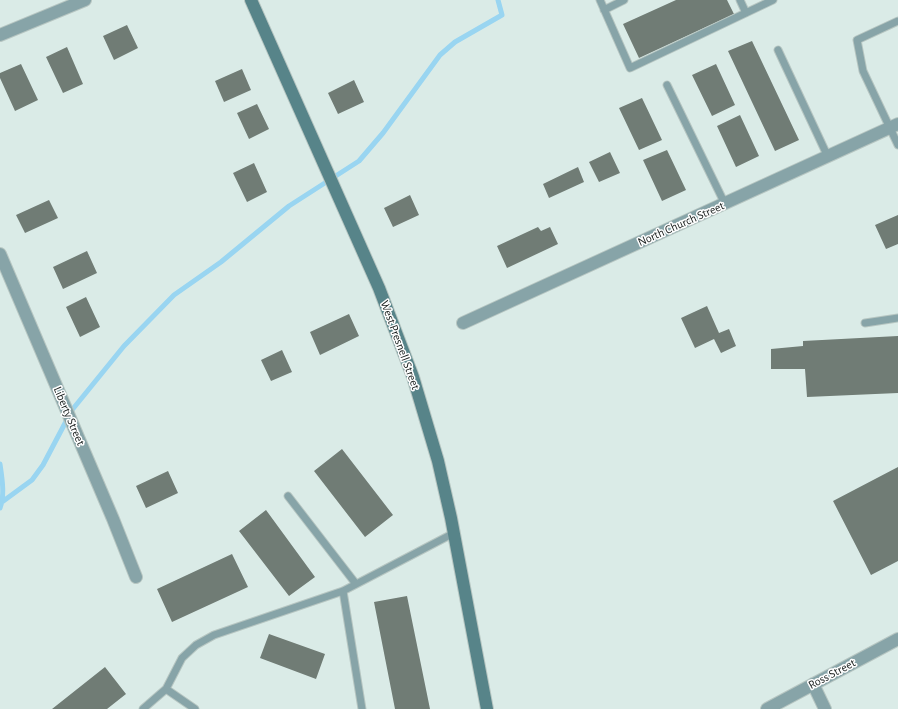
<!DOCTYPE html>
<style>
body{margin:0}
canvas{display:block;background:#daebe7}
</style>
<canvas width="898" height="709"></canvas>
<script>
const ctx = document.querySelector('canvas').getContext('2d');
ctx.lineJoin = 'round';
function stroke(path, color, width, dash) { ctx.strokeStyle = color; ctx.lineWidth = width; ctx.lineCap = dash ? 'butt' : 'round'; ctx.setLineDash(dash || []); ctx.stroke(path); }
function fill(path, color) { ctx.fillStyle = color; ctx.fill(path, 'evenodd'); }
function drawText(font, color, halo, rows, align = 'center') {
  ctx.font = font + ' "Alegreya Sans",sans-serif'; ctx.lineWidth = 3; ctx.setLineDash([]); ctx.textBaseline = 'middle'; ctx.strokeStyle = halo; ctx.fillStyle = color; for (const [text, x, y, turn = 0] of rows) {
    ctx.save(); ctx.translate(x, y); ctx.rotate((+turn || 0) * Math.PI / 180); ctx.textAlign = isNaN(turn) ? turn : align; if (halo) ctx.strokeText(text, 0, 0); ctx.fillText(text, 0, 0); ctx.restore();
  }
}
const stream = new Path2D(`
 M0 464C2 478 5 495 0 508
 M2 502 32 480 43 465 72 410 124 346 174 295 221 262 289 206 359 161 383 133 440 55 455 42 502 15 498 0`);
const building = new Path2D(`
 M676 0H727L734 14 639 58 623 24Z
 M127 25 138 48 114 60 103 36Z
 M752 41 799 140 775 151 728 51Z
 M67 47 83 84 63 93 46 57Z
 M21 64 38 100 15 111 0 78V73Z
 M716 64 735 105 712 116 692 75Z
 M242 69 251 90 224 102 215 81Z
 M354 80 364 102 338 114 328 93Z
 M642 98 662 140 639 150 619 108Z
 M257 104 269 129 249 139 237 113Z
 M740 115 759 156 736 167 717 126Z
 M667 150 686 190 662 201 643 160Z
 M610 152 620 173 599 182 589 162Z
 M254 163 267 192 247 202 233 173Z
 M578 167 584 182 549 198 543 184Z
 M410 195 419 215 393 227 384 208Z
 M49 200 58 218 25 233 16 215Z
 M898 215V244L886 249 875 225Z
 M538 227 541 231 550 227 558 244 507 268 497 246Z
 M87 251 97 273 63 289 53 267Z
 M86 297 100 327 80 337 66 307Z
 M707 306 719 333 729 329 736 346 721 353 714 339 695 348 681 318Z
 M349 314 359 336 320 355 310 332Z
 M898 336V393L807 397 805 369H771V349L803 346V341Z
 M282 350 292 372 271 381 261 360Z
 M342 449 393 515 365 537 314 471Z
 M898 467V561L871 575 833 501Z
 M168 471 178 493 146 508 136 486Z
 M266 510 315 577 289 596 239 531Z
 M232 554 248 587 172 622 157 589Z
 M407 596 430 709H395L374 602Z
 M269 634 325 654 316 679 260 658Z
 M105 667 126 694 107 709H52Z`);
const lane = new Path2D(`
 M600 0 630 68 773 0
 M740 0 746 13
 M604 10 624 0
 M898 21 857 40 863 71 898 145
 M778 50 828 157
 M667 85 725 204
 M865 323 898 318
 M288 496 356 584
 M343 591 362 709
 M166 689 195 709
 M143 709 166 689 182 658 196 645 214 635 343 591 454 533`);
const street = new Path2D(`
 M0 35 85 0
 M0 254 113 519 136 577
 M463 323 898 124
 M813 684 825 709
 M767 709 898 639`);
const secondary = new Path2D(`
 M251 0 379 288 413 377 438 461 451 518 487 709`);
const streetNames = [
 ["North Church Street",681,224,-24],
 ["West Presnell Street",400,345,70],
 ["Liberty Street",69,416,67],
 ["Ross Street",832,674,-28]
];
stroke(stream, '#99d5f1', 5);
fill(building, '#707c75');
stroke(lane, '#b7c6c2', 9);
stroke(street, '#b7c6c2', 14);
stroke(secondary, '#b7c6c2', 14);
stroke(lane, '#87a4a8', 7);
stroke(street, '#87a4a8', 12);
stroke(secondary, '#578489', 12);
drawText('12px', '#151b1a', '#fff', streetNames);
</script>
